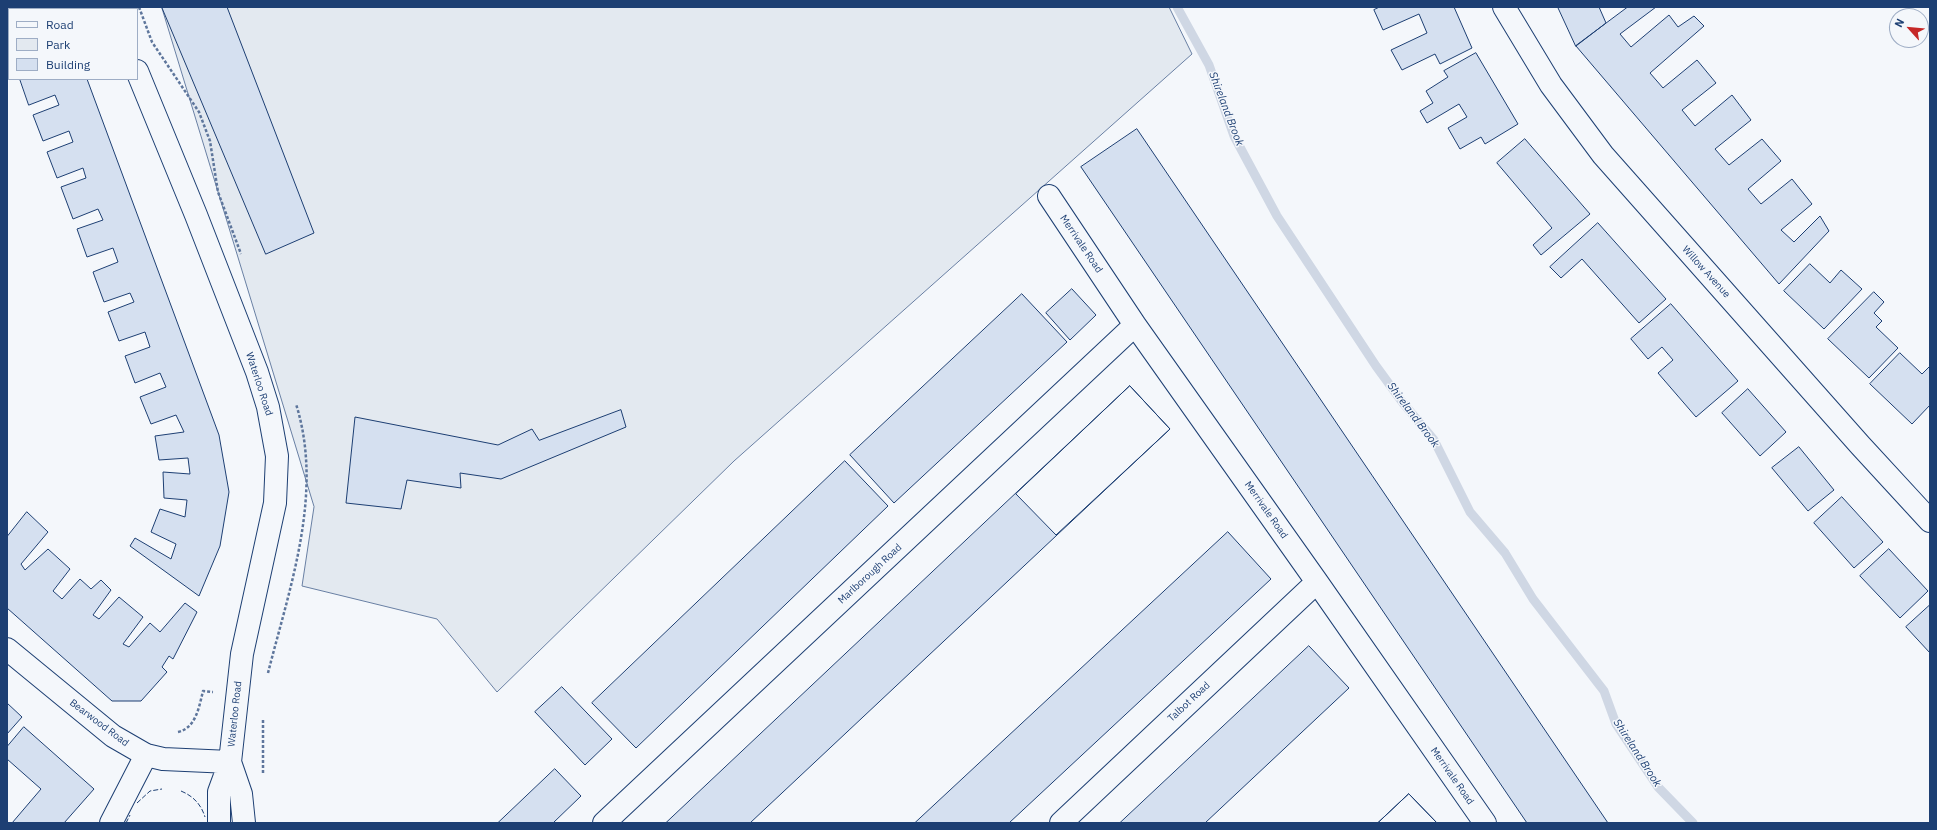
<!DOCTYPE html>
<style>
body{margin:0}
#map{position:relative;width:1937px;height:830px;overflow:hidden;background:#f4f7fb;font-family:"IBM Plex Sans",sans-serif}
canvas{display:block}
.frame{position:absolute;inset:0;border:8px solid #1d3f73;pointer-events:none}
.legend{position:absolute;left:8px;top:8px;width:130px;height:72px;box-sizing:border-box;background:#f4f7fb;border:1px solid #9eadc5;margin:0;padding:5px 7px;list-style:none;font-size:12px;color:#1d3f73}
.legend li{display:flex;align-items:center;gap:8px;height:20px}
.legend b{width:20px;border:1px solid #9eadc5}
.north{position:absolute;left:1889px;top:8px;width:40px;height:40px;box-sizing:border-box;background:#f4f7fb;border:1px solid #9eadc5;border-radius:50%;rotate:297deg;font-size:11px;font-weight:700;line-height:16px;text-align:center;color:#1d3f73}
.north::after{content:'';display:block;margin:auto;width:14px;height:18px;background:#c62828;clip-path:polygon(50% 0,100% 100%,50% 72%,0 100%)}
</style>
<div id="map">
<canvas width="1937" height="830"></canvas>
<div class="frame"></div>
<ul class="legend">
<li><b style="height:5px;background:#f4f7fb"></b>Road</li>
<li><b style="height:11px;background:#e3e9f0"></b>Park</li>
<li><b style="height:11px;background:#d5e0f0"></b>Building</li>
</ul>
<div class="north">N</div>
</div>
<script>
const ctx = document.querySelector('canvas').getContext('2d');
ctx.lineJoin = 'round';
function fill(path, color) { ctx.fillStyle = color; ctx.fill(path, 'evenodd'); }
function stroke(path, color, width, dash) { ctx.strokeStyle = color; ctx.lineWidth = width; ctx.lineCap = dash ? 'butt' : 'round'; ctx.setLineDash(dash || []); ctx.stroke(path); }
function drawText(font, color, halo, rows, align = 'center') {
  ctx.font = font + ' "IBM Plex Sans",sans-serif'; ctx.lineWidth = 3; ctx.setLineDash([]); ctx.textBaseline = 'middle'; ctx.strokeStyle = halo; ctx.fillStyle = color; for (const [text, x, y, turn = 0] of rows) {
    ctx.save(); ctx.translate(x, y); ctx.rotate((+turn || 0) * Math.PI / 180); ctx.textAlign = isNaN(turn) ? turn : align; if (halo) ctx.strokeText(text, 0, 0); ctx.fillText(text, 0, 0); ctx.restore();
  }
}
const green = new Path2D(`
 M162 7H1169L1192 54 734 461 497 692 437 619 302 586 314 507Z`);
const stream = new Path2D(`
 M1177 7 1209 65 1234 136 1277 216 1376 366 1403 403 1434 440 1470 512 1505 553 1533 599 1604 691 1616 724 1658 787 1693 823`);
const building = new Path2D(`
 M162 7H227L314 233 266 254Z
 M1380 7H1454L1472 48 1440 64 1435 54 1402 70 1391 50 1427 33 1419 14 1383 30 1374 10Z
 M1558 7H1599L1606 23 1576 46Z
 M1628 7H1656L1620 34 1631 47 1669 15 1678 27 1694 16 1704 26 1650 73 1663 88 1697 60 1716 83 1682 110 1695 126 1732 95 1751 120 1715 149 1729 165 1762 139 1781 161 1748 189 1761 204 1792 179 1812 204 1781 230 1794 242 1820 216 1829 231 1779 284 1576 46Z
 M1476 53 1518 124 1485 144 1481 137 1460 149 1448 128 1467 117 1459 104 1427 123 1420 111 1433 103 1426 91 1448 77 1444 71Z
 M20 79H87L219 435 229 492 220 546 199 596 130 546 135 538 171 559 176 544 151 532 160 509 185 517 187 500 164 498 163 472 190 474 188 458 159 460 155 436 184 432 176 415 151 424 140 397 166 387 160 373 135 383 125 356 150 347 145 332 119 341 108 312 134 302 130 293 104 302 93 272 118 262 113 248 87 257 77 229 103 220 98 209 73 219 61 187 86 178 83 168 57 178 47 152 73 142 69 131 43 141 33 115 59 105 55 95 29 105Z
 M1137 129 1608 823H1527L1081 167Z
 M1525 139 1590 214 1541 255 1533 245 1552 228 1497 163Z
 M1598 223 1666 299 1639 323 1582 259 1561 278 1550 267Z
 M1810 264 1830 283 1841 270 1862 289 1824 329 1784 291Z
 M1072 289 1096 315 1070 340 1046 313Z
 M1874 292 1884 302 1874 313 1882 321 1876 327 1898 348 1869 378 1828 339Z
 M1022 294 1067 342 894 503 850 455Z
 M1671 304 1738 381 1696 417 1658 373 1673 360 1662 347 1648 359 1631 339Z
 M1900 353 1922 374 1930 366V405L1912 424 1870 384Z
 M1130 386 1170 429 750 823H666Z
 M1130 386 1170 429 1056 535 1016 494Z
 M1748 389 1786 432 1760 456 1722 413Z
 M621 410 626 427 501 479 460 473 461 488 407 480 401 509 346 503 355 417 498 445 532 429 539 440Z
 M1799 447 1834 490 1808 511 1772 468Z
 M845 461 888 506 636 748 592 703Z
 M1842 497 1883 542 1854 568 1814 523Z
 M27 512 48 532 21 564 25 570 48 549 70 569 53 591 62 599 80 579 91 589 101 580 111 590 93 615 99 619 119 597 143 617 123 644 129 647 150 623 160 632 185 603 197 612 173 659 169 656 162 667 167 672 141 701H112L7 608V537Z
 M1228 532 1271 579 1009 823H915Z
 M1889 549 1928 591 1900 618 1860 576Z
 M1930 605V653L1906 627Z
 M1309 646 1349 688 1205 823H1120Z
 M562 687 612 739 585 765 535 712Z
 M7 703 22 717 7 734Z
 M24 727 94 789 64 823H12L41 789 7 759V747Z
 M555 769 581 796 553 823H498Z
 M1409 794 1437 823H1378Z
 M1409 794 1437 823H1378Z`);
const path = new Path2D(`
 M139 7 152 42 199 112 210 141 218 192 241 254
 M268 673C290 586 324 493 296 404
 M263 720V773
 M178 732C196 728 199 707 203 691L213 692`);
const minor = new Path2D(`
 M1504 7 1551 85 1603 155 1860 445 1930 521
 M89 9 94 7
 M7 42 9 41
 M1049 196 1135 325 1317 582 1485 823
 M111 823 146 755
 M604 823 1135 325
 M1061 823 1317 582`);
const major = new Path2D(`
 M111 7V9
 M137 71 196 215 257 372 268 407 277 456 275 503 242 654 230 762 219 792V823
 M7 649 113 736 146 755 163 759 230 762
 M230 762 241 794 244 823`);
const fence = new Path2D(`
 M181 791C193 796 201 804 205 817
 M137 803 150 791 162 789
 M126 823 130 815`);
const streetNames = [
 ["Merrivale Road",1081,244,56],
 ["Willow Avenue",1706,272,48],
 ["Waterloo Road",259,384,72],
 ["Merrivale Road",1266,510,55],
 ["Marlborough Road",870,574,-43],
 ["Talbot Road",1189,702,-43],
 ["Waterloo Road",235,714,-84],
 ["Bearwood Road",99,723,37],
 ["Merrivale Road",1452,776,55]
];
const waterNames = [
 ["Shireland Brook",1226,109,69],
 ["Shireland Brook",1413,415,53],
 ["Shireland Brook",1637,753,57]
];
fill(green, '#e3e9f0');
stroke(green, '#687fa3', 1);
stroke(stream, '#cfd7e4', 9);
fill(building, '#d5e0f0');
stroke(building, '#1d3f73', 1);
stroke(minor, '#1d3f73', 24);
stroke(major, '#1d3f73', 24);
stroke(path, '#5e769c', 2.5, [3, 2]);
stroke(minor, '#f4f7fb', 22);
stroke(major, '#f4f7fb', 22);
stroke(fence, '#1d3f73', 1, [5, 2]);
drawText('10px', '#1d3f73', '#f4f7fb', streetNames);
drawText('italic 11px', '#1d3f73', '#f4f7fb', waterNames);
</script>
